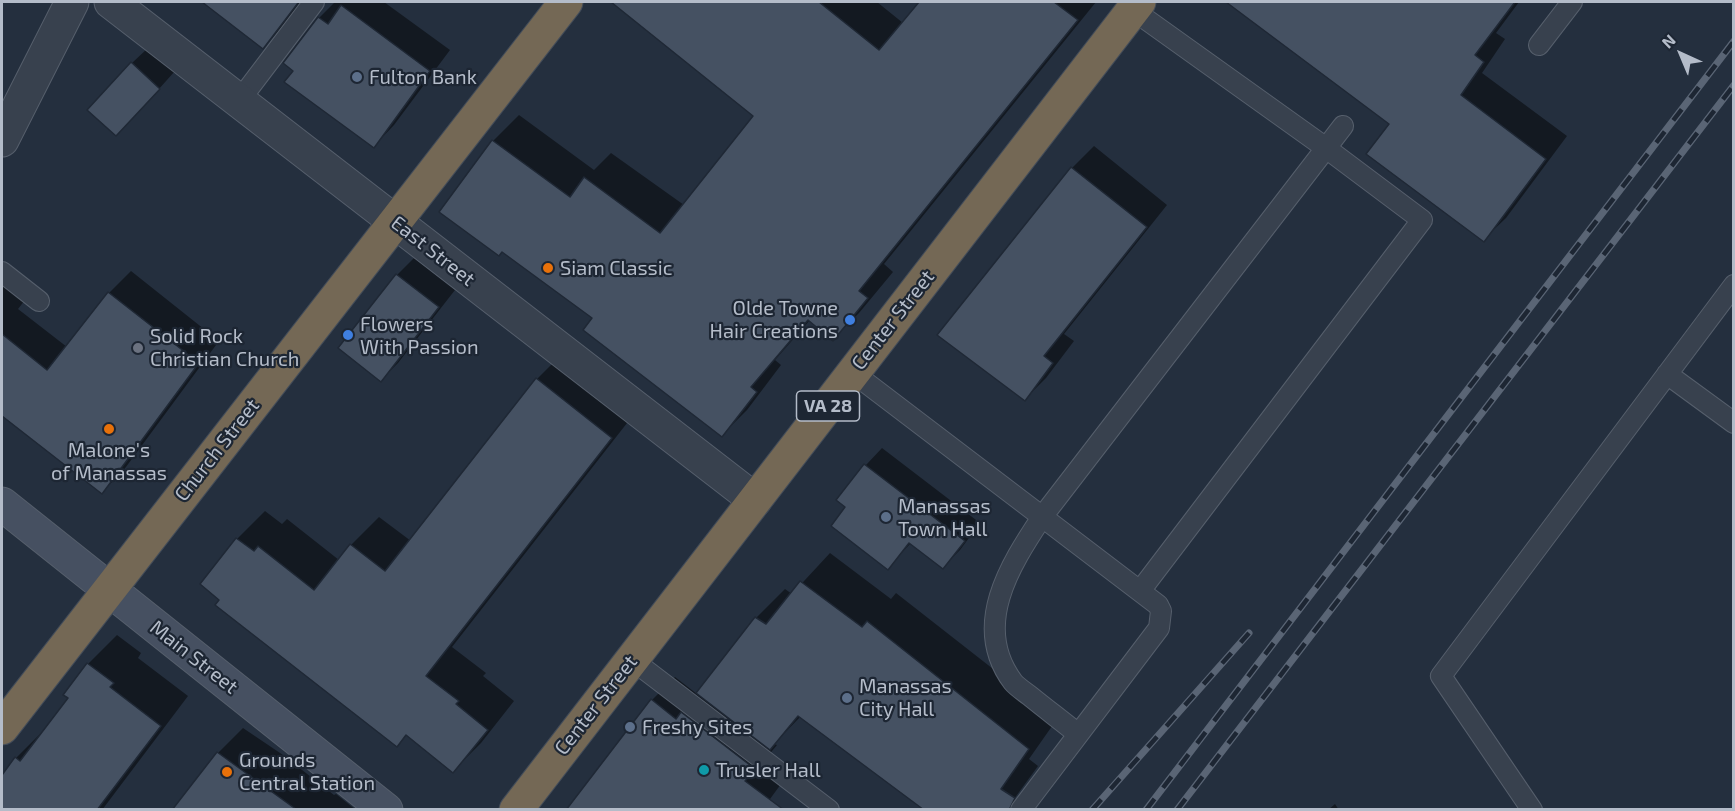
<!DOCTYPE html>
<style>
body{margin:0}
#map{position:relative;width:1735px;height:811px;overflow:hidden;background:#242f3e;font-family:"Exo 2",sans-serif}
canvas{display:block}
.frame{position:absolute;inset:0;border:3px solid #b4bcc9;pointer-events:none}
.north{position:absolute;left:1651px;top:24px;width:60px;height:60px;-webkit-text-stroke:4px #1d2633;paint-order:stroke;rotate:316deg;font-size:16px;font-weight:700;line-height:24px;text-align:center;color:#b4bcc9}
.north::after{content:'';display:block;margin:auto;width:21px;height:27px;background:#b4bcc9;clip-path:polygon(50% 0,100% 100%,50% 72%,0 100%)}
</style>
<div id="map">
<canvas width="1735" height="811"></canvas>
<div class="frame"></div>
<div class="north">N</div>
</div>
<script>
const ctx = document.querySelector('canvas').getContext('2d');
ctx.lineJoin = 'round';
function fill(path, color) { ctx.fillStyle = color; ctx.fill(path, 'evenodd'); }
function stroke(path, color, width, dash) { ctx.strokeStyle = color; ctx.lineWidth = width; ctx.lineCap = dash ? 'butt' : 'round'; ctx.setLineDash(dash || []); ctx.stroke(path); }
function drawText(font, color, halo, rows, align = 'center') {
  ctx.font = font + ' "Exo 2",sans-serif'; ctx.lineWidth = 4.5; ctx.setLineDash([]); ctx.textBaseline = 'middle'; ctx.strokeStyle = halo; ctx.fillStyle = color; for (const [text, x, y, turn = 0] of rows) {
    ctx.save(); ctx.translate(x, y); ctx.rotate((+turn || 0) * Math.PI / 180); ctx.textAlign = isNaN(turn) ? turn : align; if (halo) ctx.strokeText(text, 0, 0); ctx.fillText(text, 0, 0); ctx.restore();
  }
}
const shadow = new Path2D(`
 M202 2H301L277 33 263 47Z
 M335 2H384L450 50 394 125 374 146 295 71 319 18Z
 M640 2H877L903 23 921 2H1096L884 264 893 272 859 313 833 339 810 320 775 360 781 365 747 410 722 435 595 318 493 141 519 115 594 170 611 153 684 205 755 115 630 15Z
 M1228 2H1406L1424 15 1434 2H1519L1496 33 1505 39 1482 73 1567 136 1506 218 1483 240 1391 123Z
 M149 47 175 71 133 118 132 63Z
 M1094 146 1167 205 1064 334 1074 341 1046 378 1025 399 939 334 1072 168Z
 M414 258 455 290 398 363 381 380 340 348 397 275Z
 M131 271 219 341 123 471 102 492 2 414V274L29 295 18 309 67 347 109 293Z
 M565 351 638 409 452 647 486 673 483 676 514 701 481 743 453 771 407 734 396 745 202 584 237 539 265 511 282 524 287 519 339 560 351 545 379 517 411 541 537 379Z
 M882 448 980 523 960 550 943 567 911 543 887 568 848 507 838 500 866 465Z
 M830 553 891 599 896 593 1057 719 1029 759 1038 766 1006 810 801 716 774 744 777 745 767 757 789 773 762 810 652 700 675 677 697 694 756 618 785 589 792 594Z
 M117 635 141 653 138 658 188 696 102 810H2V777L16 758 45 729 70 698 65 695 88 664Z
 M243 728 283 755 334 795 336 794 356 810H174L218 753Z
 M1335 804 1339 810H1328Z`);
const building = new Path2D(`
 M202 2H297L298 3 263 49Z
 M611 2H819L879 50 919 2H1054L1078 20 859 291 868 298 833 341 808 320 751 387 757 392 722 437 583 330 592 318 502 252 499 256 439 212 492 140 570 197 584 177 660 233 753 116Z
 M1226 2H1515L1475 55 1484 62 1461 95 1546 159 1484 242 1366 154 1389 124Z
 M341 5 430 71 374 148 284 82 293 71 283 63 318 17 328 24Z
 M131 62 160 89 116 136 87 110Z
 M1071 167 1147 227 1044 356 1053 363 1025 401 937 335Z
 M396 274 439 307 381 382 338 348Z
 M108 292 199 363 102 494 2 416V334L47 370Z
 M536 378 612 438 426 676 459 701 456 704 488 730 453 773 406 735 397 747 215 605 219 600 200 584 236 538 254 551 258 546 314 590 350 544 385 571Z
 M864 464 965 541 943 569 909 543 888 570 831 526 845 507 836 500Z
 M800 581 862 627 867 621 1029 749 1001 789 1015 798 1009 810H924L798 716 770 750 696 693 755 617 766 624Z
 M87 663 114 683 110 687 161 726 97 810H2V775L15 757 20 761 68 698 63 695Z
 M651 699 676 719 681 712 755 769 745 781 784 810H566Z
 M217 752 297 810H172Z`);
const lane = new Path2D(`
 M1133 10 1326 148 1422 220 1140 591
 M1539 45 1572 2
 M239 101 314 2
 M2 272 39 301
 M852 372 1158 605 1161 611 1159 628 1021 810
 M1667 374 1734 423
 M631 659 829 810
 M1078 734C1062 721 1046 709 1030 696 1025 692 1017 687 1013 682 971 626 1010 565 1042 517L1343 126
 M1532 810 1441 676 1734 285`);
const street = new Path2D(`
 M111 2 755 500
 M2 140 72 2`);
const secondary = new Path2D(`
 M2 504 386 810`);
const highway = new Path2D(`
 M2 728 566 2
 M516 810 1139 2`);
const rail = new Path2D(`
 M1092 810 1249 633
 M1146 810 1734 41
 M1177 810 1734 85`);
const markers = [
 [357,77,6,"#5c6f8a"],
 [548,268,6,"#e8710a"],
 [850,320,6,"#3f7fe0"],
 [348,335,6,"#3f7fe0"],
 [138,348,6,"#6b7280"],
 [109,429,6,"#e8710a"],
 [886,517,6,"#5c6f8a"],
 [847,698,6,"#5c6f8a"],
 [630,727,6,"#5c6f8a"],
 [704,770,6,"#0f9aa8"],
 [227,772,6,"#e8710a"]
];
const shields = [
 [828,406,63]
];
const shieldNames = [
 ["VA 28",828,406]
];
const poiNames = [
 ["Fulton Bank",369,77],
 ["Siam Classic",560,268],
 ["Olde Towne",838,308,"right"],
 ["Hair Creations",838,331,"right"],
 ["Flowers",360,324],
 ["With Passion",360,347],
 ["Solid Rock",150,336],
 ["Christian Church",150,359],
 ["Malone's",109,450,"center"],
 ["of Manassas",109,473,"center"],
 ["Manassas",898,506],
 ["Town Hall",898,529],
 ["Manassas",859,686],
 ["City Hall",859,709],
 ["Freshy Sites",642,727],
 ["Grounds",239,760],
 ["Central Station",239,783],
 ["Trusler Hall",716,770]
];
const streetNames = [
 ["East Street",433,251,38],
 ["Center Street",893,320,-52],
 ["Church Street",217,450,-52],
 ["Main Street",194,657,38],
 ["Center Street",596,705,-52]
];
fill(shadow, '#0007');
fill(building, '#455162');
stroke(building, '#1f2835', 1.5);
stroke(lane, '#565f6c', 22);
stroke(street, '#565f6c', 35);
stroke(secondary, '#565f6c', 35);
stroke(highway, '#434c59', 35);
stroke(lane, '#38414e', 20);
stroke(street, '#38414e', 33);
stroke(secondary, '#465061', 33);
stroke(highway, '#746855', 33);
stroke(rail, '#5a6575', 7);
stroke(rail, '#1d2633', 4.5, [14]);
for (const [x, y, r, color] of markers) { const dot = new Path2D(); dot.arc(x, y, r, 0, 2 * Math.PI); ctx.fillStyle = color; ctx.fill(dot); stroke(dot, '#1d2633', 2); }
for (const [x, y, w] of shields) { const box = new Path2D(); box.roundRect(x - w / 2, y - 15, w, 30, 4.5); ctx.fillStyle = '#1d2633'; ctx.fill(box); stroke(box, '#b4bcc9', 1.5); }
drawText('bold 18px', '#b4bcc9', null, shieldNames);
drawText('20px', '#b4bcc9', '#1d2633', poiNames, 'left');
drawText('20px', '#b4bcc9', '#1d2633', streetNames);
</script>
